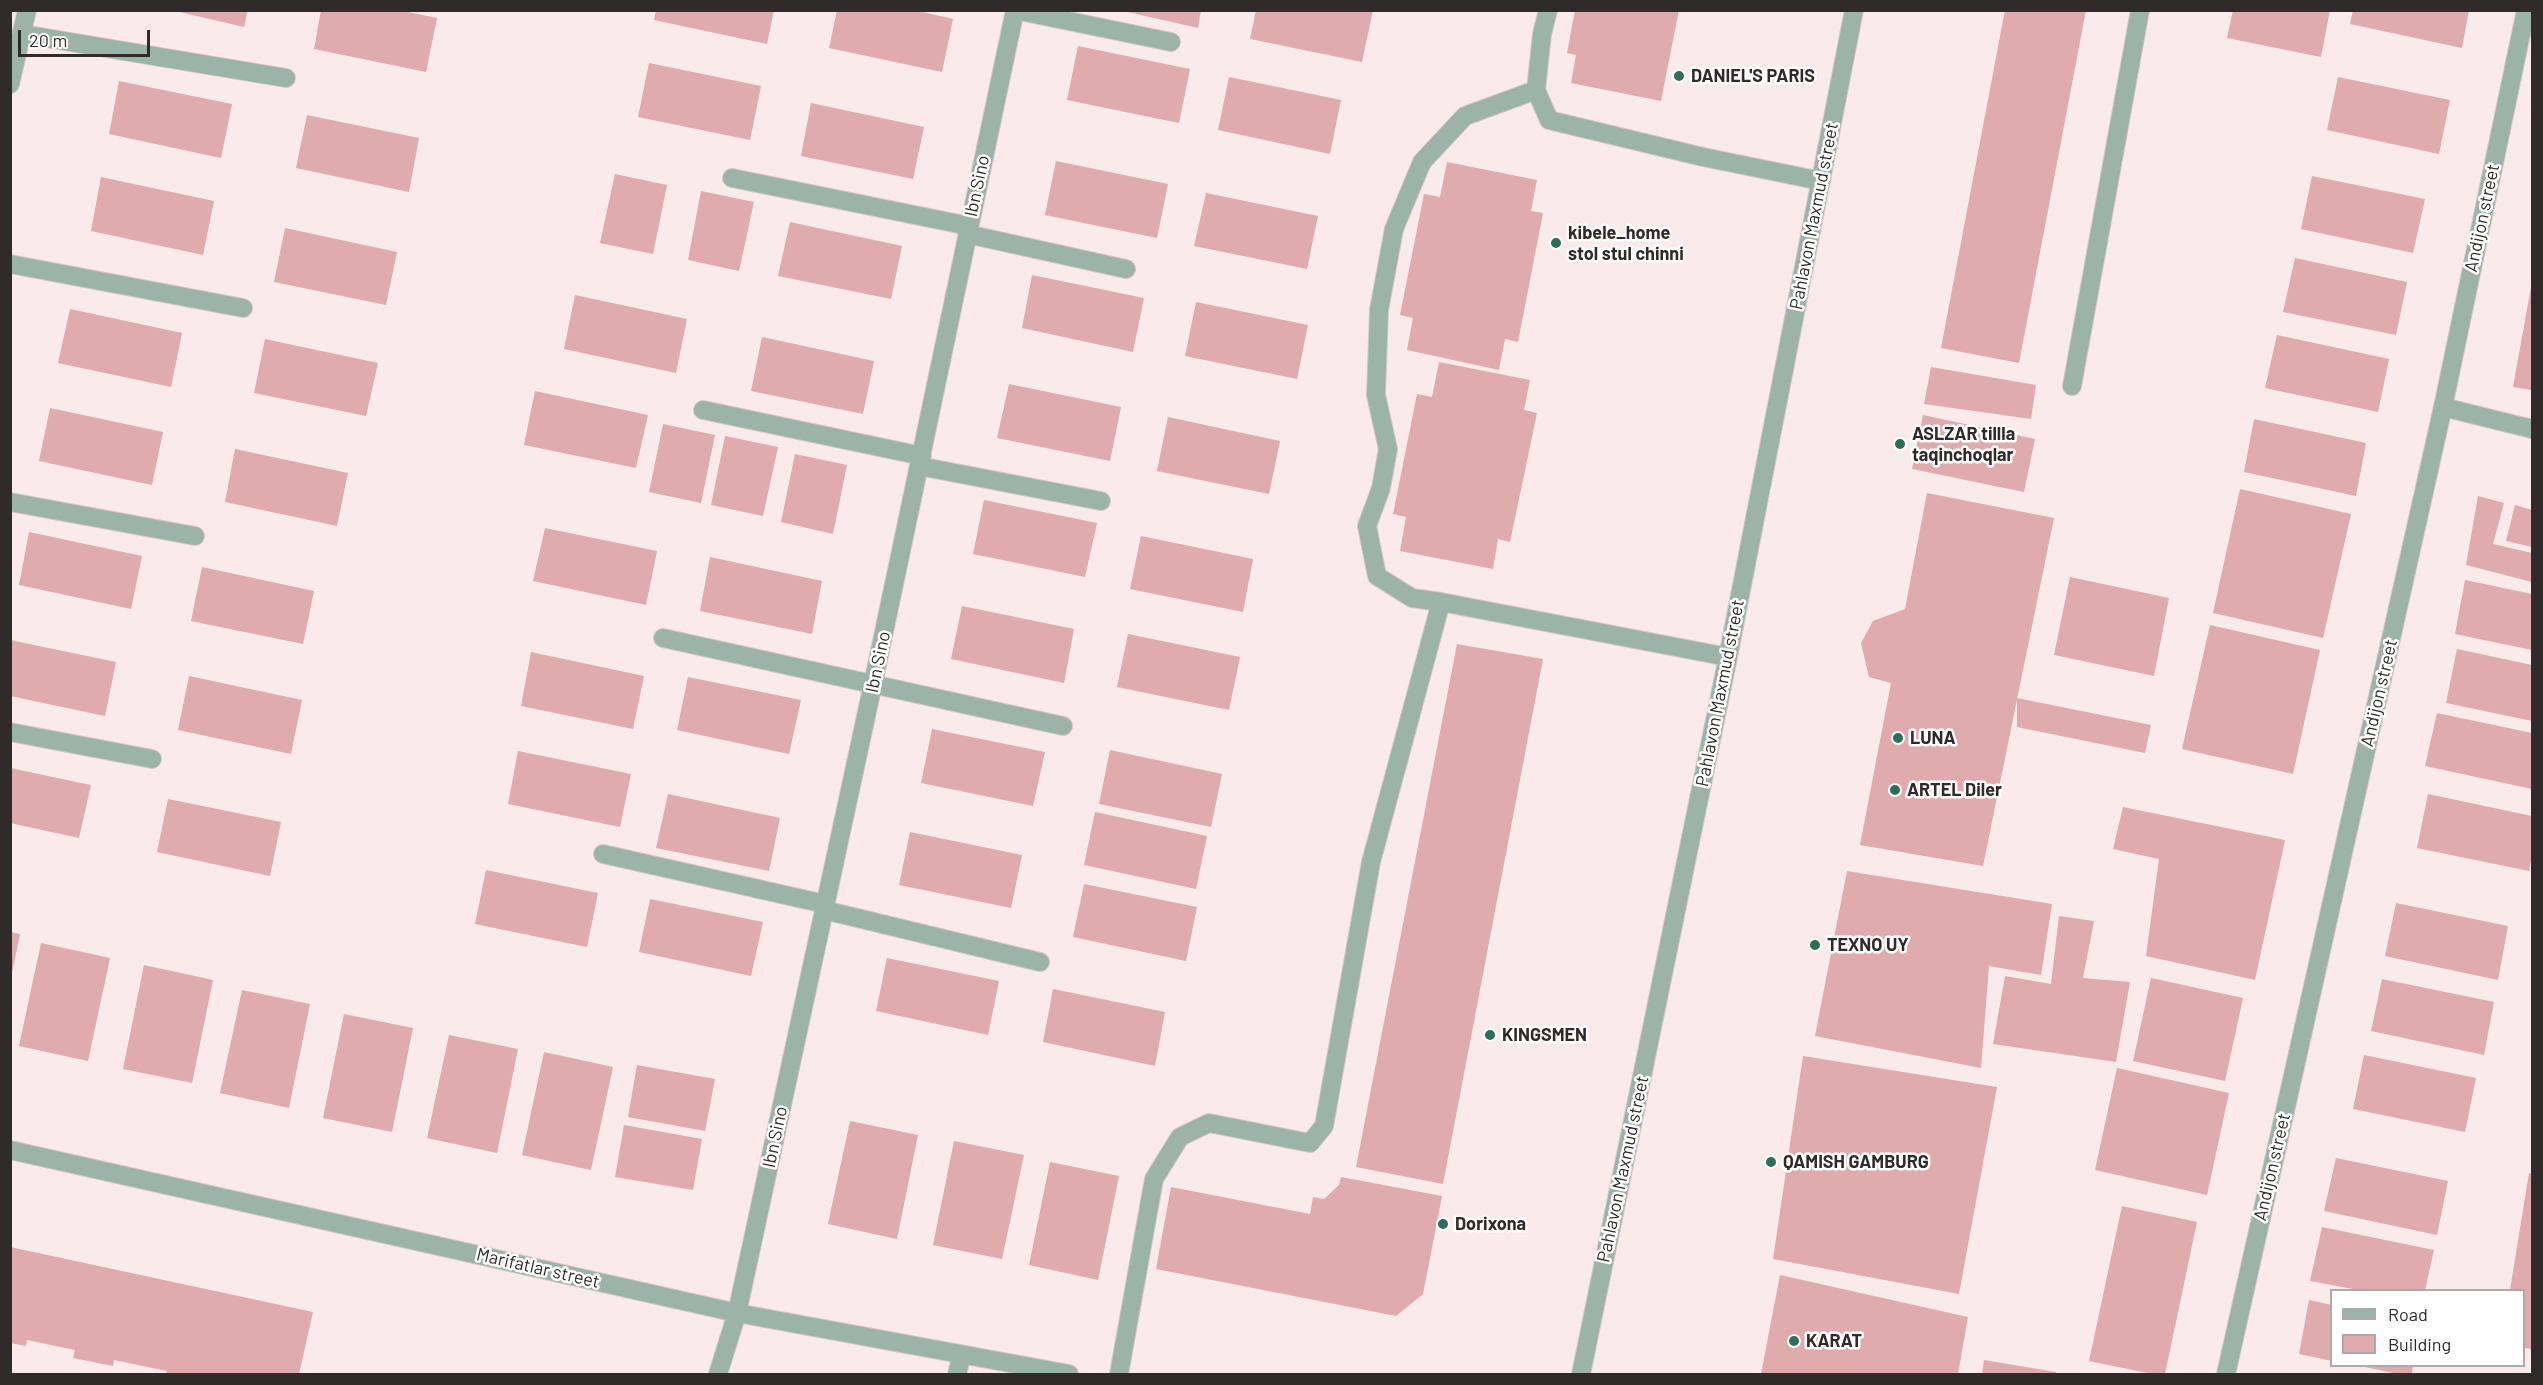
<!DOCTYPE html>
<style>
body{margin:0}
#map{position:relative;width:2543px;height:1385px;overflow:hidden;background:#faeaea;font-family:Barlow,sans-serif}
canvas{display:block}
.frame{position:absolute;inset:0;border:12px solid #302a2a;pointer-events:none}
.legend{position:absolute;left:2330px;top:1289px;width:195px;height:78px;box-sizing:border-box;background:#fff;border:2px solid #acaaaa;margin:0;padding:8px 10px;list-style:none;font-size:18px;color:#302a2a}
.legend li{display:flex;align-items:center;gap:12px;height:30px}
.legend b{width:30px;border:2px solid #acaaaa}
.scale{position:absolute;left:18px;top:30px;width:132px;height:27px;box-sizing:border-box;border:3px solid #302a2a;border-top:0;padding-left:8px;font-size:18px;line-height:21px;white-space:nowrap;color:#302a2a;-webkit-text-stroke:4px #fff;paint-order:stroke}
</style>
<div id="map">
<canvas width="2543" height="1385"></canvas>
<div class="frame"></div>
<ul class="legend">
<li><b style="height:8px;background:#9cb3aa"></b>Road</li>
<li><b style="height:16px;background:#e0abad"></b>Building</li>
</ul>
<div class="scale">20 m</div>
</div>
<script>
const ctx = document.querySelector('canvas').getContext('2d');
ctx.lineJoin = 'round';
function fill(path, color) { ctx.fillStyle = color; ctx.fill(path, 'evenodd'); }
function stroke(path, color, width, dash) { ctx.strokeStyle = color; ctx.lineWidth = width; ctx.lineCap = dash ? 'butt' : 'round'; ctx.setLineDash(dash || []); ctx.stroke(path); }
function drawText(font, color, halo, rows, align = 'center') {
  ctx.font = font + ' Barlow,sans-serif'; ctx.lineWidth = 5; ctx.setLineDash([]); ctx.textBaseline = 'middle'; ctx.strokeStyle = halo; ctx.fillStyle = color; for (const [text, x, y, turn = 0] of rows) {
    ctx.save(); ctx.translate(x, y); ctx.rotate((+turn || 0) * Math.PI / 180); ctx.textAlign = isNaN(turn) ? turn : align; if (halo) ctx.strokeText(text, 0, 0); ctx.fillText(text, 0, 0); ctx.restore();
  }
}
const building = new Path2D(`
 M171 10H248L244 27Z
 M321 10H398L437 18 426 72 314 49Z
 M656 10H774L767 44 654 20Z
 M837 10H914L953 19 942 72 829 48Z
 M1119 10H1201L1198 28Z
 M1256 10H1373L1362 62 1250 39Z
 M1575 10H1679L1661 101 1571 83 1576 55 1567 53Z
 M2005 10H2086L2019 363 1941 348Z
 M2233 10H2330L2321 57 2227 38Z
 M2353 10H2469L2462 48 2350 24Z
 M1078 46 1190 69 1179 123 1067 100Z
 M649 63 761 86 750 140 638 117Z
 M1229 77 1341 100 1330 154 1218 130Z
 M2338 77 2450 100 2439 154 2327 130Z
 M119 81 232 104 221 158 109 134Z
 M811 103 924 127 913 179 801 156Z
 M307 115 419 138 409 192 296 168Z
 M1056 161 1168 184 1157 238 1045 215Z
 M1447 162 1537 180 1531 211 1543 213 1518 342 1505 339 1499 370 1407 350 1413 318 1400 315 1424 194 1440 197Z
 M615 174 667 185 653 254 600 243Z
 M2312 176 2425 199 2413 253 2301 229Z
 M101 177 214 201 203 255 91 231Z
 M701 191 754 202 739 271 688 260Z
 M1206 193 1318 216 1307 269 1194 246Z
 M790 222 902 246 891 299 778 276Z
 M285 228 397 252 386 305 274 282Z
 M2295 258 2407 282 2396 335 2283 312Z
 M1032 275 1144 298 1133 352 1022 328Z
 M2531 287H2532V390L2513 387Z
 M575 295 687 319 676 373 564 349Z
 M1196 302 1308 325 1297 379 1185 356Z
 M70 309 182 333 171 387 58 363Z
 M2277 335 2389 359 2378 412 2265 388Z
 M762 337 874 361 863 414 751 391Z
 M265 339 378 363 366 416 254 393Z
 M1439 362 1530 380 1524 410 1537 413 1510 542 1498 539 1493 569 1400 551 1406 517 1393 514 1417 394 1432 397Z
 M1931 367 2036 385 2031 419 1924 404Z
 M1009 384 1121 407 1110 461 997 438Z
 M535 391 648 415 636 468 524 445Z
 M50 408 163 432 152 485 39 461Z
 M1923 415 2035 439 2024 492 1912 469Z
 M1168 417 1280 441 1269 494 1157 471Z
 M2254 419 2366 443 2356 496 2244 472Z
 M663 424 715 435 701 503 649 492Z
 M725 436 778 447 763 516 711 505Z
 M235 449 348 473 337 526 225 502Z
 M795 454 847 465 833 534 781 522Z
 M2240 489 2351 514 2323 638 2213 613Z
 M1927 493 2054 518 1983 866 1860 845 1891 683 1869 677 1861 643 1873 621 1905 609Z
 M2478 496 2504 503 2493 544 2532 553V582L2466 565Z
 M984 500 1097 523 1085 577 973 554Z
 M2515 505 2532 510V547L2506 541Z
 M545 528 657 551 646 605 533 581Z
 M29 532 142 556 131 609 19 585Z
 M1141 536 1253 559 1243 612 1130 589Z
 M710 557 822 581 812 634 700 611Z
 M202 567 314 591 303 644 191 621Z
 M2070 577 2169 598 2154 676 2054 655Z
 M2465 580 2532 594V650L2455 634Z
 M962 606 1074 629 1064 683 951 659Z
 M2210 625 2320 650 2293 774 2182 749Z
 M1128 634 1240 657 1229 710 1117 687Z
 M10 640 116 662 105 716 10 696Z
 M1457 644 1543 659 1443 1184 1356 1167Z
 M2457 649 2532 665V721L2446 703Z
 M531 652 644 676 633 729 521 706Z
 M189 676 302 700 291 754 178 730Z
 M688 677 801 700 789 754 677 730Z
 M2017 698 2151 725 2145 753 2017 727Z
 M2437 713 2532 733V789L2425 766Z
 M932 729 1045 752 1033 806 921 783Z
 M1110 750 1222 774 1211 827 1099 804Z
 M518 751 631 774 620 827 508 804Z
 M10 768 91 785 79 838 10 823Z
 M668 794 780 818 769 871 656 848Z
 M2428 794 2532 816V855L2529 871 2417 848Z
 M168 799 281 822 270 876 157 852Z
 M2123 807 2285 840 2255 980 2146 956 2159 859 2113 849Z
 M1095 812 1207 836 1196 889 1084 865Z
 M910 832 1022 855 1011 908 899 885Z
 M486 870 598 893 587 947 475 924Z
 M1847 871 2052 904 2041 975 1989 966 1981 1068 1815 1036Z
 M1084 884 1197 907 1186 961 1073 937Z
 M650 899 763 922 751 976 639 952Z
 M2396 903 2508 926 2498 980 2385 956Z
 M2059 916 2094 921 2083 978 2130 982 2116 1062 1993 1044 2005 976 2051 984Z
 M10 932 20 934 12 973H10Z
 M41 943 110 958 88 1061 19 1046Z
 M887 958 999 981 988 1035 876 1011Z
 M144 965 213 980 192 1083 123 1069Z
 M2151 978 2243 998 2225 1081 2133 1061Z
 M2382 979 2494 1002 2484 1055 2371 1031Z
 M1053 989 1165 1012 1155 1066 1043 1042Z
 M242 990 310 1004 289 1108 220 1093Z
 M344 1014 413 1028 392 1132 323 1118Z
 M449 1035 518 1049 497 1153 427 1138Z
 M544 1052 613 1067 591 1170 522 1155Z
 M2364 1055 2476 1078 2465 1132 2353 1109Z
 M1803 1056 1997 1087 1959 1294 1773 1259Z
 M637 1065 715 1079 705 1131 628 1117Z
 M2117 1068 2229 1093 2207 1195 2095 1170Z
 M850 1121 918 1135 897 1239 828 1224Z
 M624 1125 702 1139 693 1190 615 1177Z
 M954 1141 1024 1155 1002 1259 933 1245Z
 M2336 1158 2448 1181 2437 1235 2324 1211Z
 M1050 1162 1119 1176 1098 1280 1029 1265Z
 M2529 1173 2532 1174V1349L2524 1348V1290H2510Z
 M1341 1177 1442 1196 1423 1294 1396 1316 1156 1269 1171 1187 1310 1214 1313 1197 1324 1199 1339 1185Z
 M2122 1206 2197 1222 2165 1374H2152L2089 1361Z
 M2322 1227 2434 1250 2425 1290H2358L2310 1281Z
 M10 1247 313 1312 299 1374H166L167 1371 114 1360 113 1366 73 1358 75 1350 27 1340 26 1346 10 1343Z
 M1780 1275 1968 1317 1958 1374H1761Z
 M2309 1300 2332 1305V1361L2299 1354Z
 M1984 1360 2056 1372V1374H1982Z
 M2360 1366H2413L2412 1374H2398Z`);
const minor = new Path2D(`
 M1015 10 1171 42
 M1548 10 1542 34 1536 90 1549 120 1703 157 1821 181
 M22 34 286 78
 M10 84 27 10
 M732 178 969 226
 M967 234 1126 269
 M10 264 243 308
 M2072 386 2140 10
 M2443 407 2532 429
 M703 410 922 456
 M919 466 1101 501
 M10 502 195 536
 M1441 602 1412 598 1377 576 1367 526 1381 488 1388 449 1376 395 1379 310 1394 229 1422 162 1465 116 1536 90
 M663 638 1063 726
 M10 732 152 759
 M603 854 825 904
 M824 910 1040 962
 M10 1150 737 1313 1069 1374
 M718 1374 737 1313 873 684 1015 10
 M957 1374 962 1355
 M1119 1374 1154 1179 1180 1137 1209 1123 1310 1143 1324 1126 1371 862 1441 602 1728 657
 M1581 1374 1728 657 1854 10
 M2226 1374 2443 407 2526 10`);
const markers = [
 [1679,76,6,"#2e6d5a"],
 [1556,243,6,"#2e6d5a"],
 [1900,444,6,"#2e6d5a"],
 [1898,738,6,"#2e6d5a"],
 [1895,790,6,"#2e6d5a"],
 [1815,945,6,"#2e6d5a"],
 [1490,1035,6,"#2e6d5a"],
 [1771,1162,6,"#2e6d5a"],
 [1443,1224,6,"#2e6d5a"],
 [1794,1341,6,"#2e6d5a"]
];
const poiNames = [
 ["DANIEL'S PARIS",1691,76],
 ["kibele_home",1568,233],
 ["stol stul chinni",1568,254],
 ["ASLZAR tillla",1912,434],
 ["taqinchoqlar",1912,455],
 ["LUNA",1910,738],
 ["ARTEL Diler",1907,790],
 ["TEXNO UY",1827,945],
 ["KINGSMEN",1502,1035],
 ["QAMISH GAMBURG",1783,1162],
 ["Dorixona",1455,1224],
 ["KARAT",1806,1341]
];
const streetNames = [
 ["Ibn Sino",977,186,-78],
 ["Pahlavon Maxmud street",1814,216,-79],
 ["Andijon street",2482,218,-78],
 ["Ibn Sino",878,662,-78],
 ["Pahlavon Maxmud street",1720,693,-79],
 ["Andijon street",2379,693,-77],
 ["Ibn Sino",775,1137,-78],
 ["Andijon street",2272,1167,-77],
 ["Pahlavon Maxmud street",1623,1169,-78],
 ["Marifatlar street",538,1268,13]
];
fill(building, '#e0abad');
stroke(minor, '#d6c7c7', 20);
stroke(minor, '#9cb3aa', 18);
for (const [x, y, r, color] of markers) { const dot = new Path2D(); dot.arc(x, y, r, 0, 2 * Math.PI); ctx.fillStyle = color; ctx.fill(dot); stroke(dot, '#fff', 2); }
drawText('bold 18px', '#302a2a', '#fff', poiNames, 'left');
drawText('18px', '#302a2a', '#fff', streetNames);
</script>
